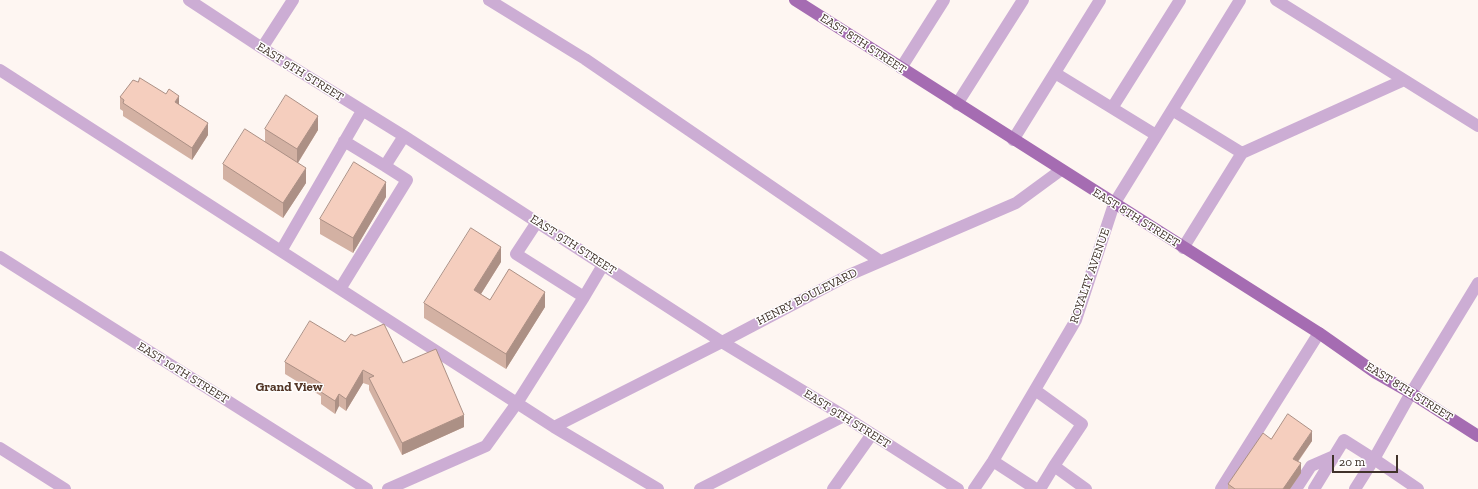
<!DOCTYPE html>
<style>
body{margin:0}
#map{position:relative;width:1478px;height:489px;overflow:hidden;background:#fef6f2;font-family:"Zilla Slab",serif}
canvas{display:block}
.scale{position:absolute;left:1332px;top:455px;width:66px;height:18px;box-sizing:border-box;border:2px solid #40322a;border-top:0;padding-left:5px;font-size:12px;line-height:14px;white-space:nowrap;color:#40322a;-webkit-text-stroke:3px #fff;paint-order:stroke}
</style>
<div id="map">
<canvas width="1478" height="489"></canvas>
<div class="scale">20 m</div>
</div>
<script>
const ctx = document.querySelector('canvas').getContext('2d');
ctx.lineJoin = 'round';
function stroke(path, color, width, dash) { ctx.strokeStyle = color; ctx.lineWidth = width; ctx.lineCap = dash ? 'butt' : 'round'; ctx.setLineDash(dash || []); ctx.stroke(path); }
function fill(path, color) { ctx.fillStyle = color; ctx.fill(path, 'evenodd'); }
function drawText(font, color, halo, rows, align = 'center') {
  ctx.font = font + ' "Zilla Slab",serif'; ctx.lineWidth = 3; ctx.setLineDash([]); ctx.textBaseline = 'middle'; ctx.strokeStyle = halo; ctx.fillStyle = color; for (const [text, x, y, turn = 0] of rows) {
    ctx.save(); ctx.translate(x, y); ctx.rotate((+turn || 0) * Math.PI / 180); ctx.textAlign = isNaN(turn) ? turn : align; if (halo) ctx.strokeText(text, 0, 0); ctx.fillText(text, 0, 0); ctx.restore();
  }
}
const minor = new Path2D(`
 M189 0 262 48 404 136 722 342 844 416 958 489
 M489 0 585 59 880 261
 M1276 0 1478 126
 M262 48 293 0
 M901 68 944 0
 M0 70 554 427 658 489
 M1055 73 1112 108 1180 0
 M957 104 1023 0
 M1112 108 1156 135
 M1172 110 1242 153
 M1013 140 1100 0
 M344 141 385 166 404 136
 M537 222 516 254 584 297
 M1183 248 1242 153 1404 80
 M281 251 362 111
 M0 257 367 489
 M340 289 407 180 385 166
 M1035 390 1082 424 1054 466
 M554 427 722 342 849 275 1016 203 1061 170
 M0 448 65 489
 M993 461 1036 489
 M388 489 486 446 517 403 584 297 603 265
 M700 489 844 416
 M833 489 872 434
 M974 489 993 461 1076 320 1114 204 1240 0
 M1040 489 1054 466 1086 489
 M1221 489 1319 333
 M1296 489 1311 466 1334 456
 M1314 489 1344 440 1374 459 1411 393 1478 283
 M1355 489 1374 459 1418 489`);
const major = new Path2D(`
 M795 0 1319 333 1376 373 1411 393 1478 436`);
const wall = new Path2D(`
 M166 94 179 105 208 135 192 160 123 116V111L120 109V97Z
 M265 129 318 130 298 163 306 183 283 218 223 179V164L265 142Z
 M386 197 353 253 320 234V219Z
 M501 262 481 294 490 300 545 307 506 369 424 318V303Z
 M345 342 403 363 464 427 402 455 369 390V385L363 383 346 411 339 406 335 414 321 404V396L285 374V362Z
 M1271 439 1312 441 1298 462 1301 473 1290 489H1228V484Z`);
const shadedWall = new Path2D(`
 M179 96V108L175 102Z
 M318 116V130L297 164V149Z
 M208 123V135L192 160V148Z
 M306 168V183L283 218V203Z
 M386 182V197L353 253V238Z
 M501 247V262L474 305V290Z
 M545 292V307L506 369V354Z
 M363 370V383L346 411V399Z
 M339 394V406L335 414V401Z
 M464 415V427L402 455V443Z
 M1312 431V441L1293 468V459Z
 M1301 463V473L1290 489H1283Z`);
const building = new Path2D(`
 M140 78 166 94 169 89 179 96 175 102 208 123 192 148 123 103 124 100 120 97 133 80 138 82Z
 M286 95 318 116 297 149 265 129Z
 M245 129 306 168 283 203 223 164Z
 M354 162 386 182 353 238 320 219Z
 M471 228 501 247 474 290 490 300 509 269 545 292 506 354 424 303Z
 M310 321 345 342 351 334 355 336 384 324 403 363 436 349 464 415 402 443 369 378 374 376 363 370 346 399 339 394 335 401 321 392 324 385 285 362Z
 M1288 414 1312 431 1293 459 1301 463 1283 489H1235L1228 484 1263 433 1271 439Z`);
const streetNames = [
 ["EAST 8TH STREET",863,44,33],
 ["EAST 9TH STREET",300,72,32],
 ["EAST 8TH STREET",1136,218,32],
 ["EAST 9TH STREET",573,245,33],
 ["ROYALTY AVENUE",1090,276,-71],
 ["HENRY BOULEVARD",807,297,-27],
 ["EAST 10TH STREET",183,373,32],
 ["EAST 8TH STREET",1409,392,32],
 ["EAST 9TH STREET",847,419,32]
];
const neighbourhoodNames = [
 ["Grand View",289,387]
];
stroke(minor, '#ccadd4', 12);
stroke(major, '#a56cb2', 12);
fill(wall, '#d3b1a3');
fill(shadedWall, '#ac9085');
fill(building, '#f5cebe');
stroke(building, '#ac9085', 1);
drawText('12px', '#40322a', '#fff', streetNames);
drawText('bold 13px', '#533626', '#fff', neighbourhoodNames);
</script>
